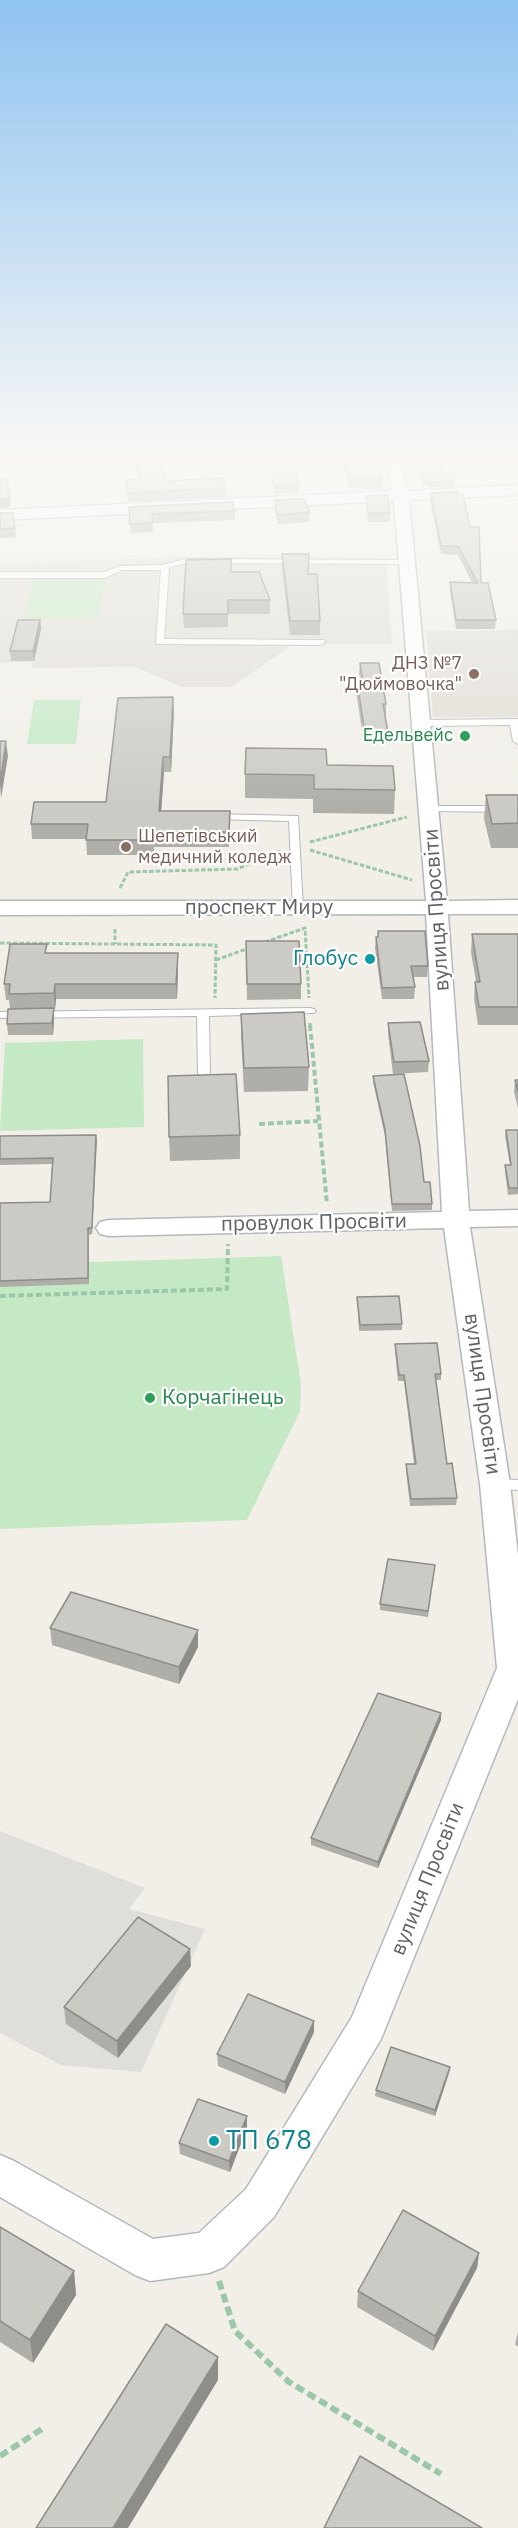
<!DOCTYPE html>
<meta charset="utf-8">
<style>
body{margin:0}
canvas{display:block;background:#f1efe8}
</style>
<canvas width="518" height="2528"></canvas>
<script>
const ctx = document.querySelector('canvas').getContext('2d');
ctx.lineJoin = 'round';
function fill(path, color) { ctx.fillStyle = color; ctx.fill(path, 'evenodd'); }
function stroke(path, color, width, dash) { ctx.strokeStyle = color; ctx.lineWidth = width; ctx.lineCap = dash ? 'butt' : 'round'; ctx.setLineDash(dash || []); ctx.stroke(path); }
function drawText(font, color, halo, rows, align = 'center') {
  ctx.font = font + ' "IBM Plex Sans",sans-serif'; ctx.lineWidth = 4.5; ctx.setLineDash([]); ctx.textBaseline = 'middle'; ctx.strokeStyle = halo; ctx.fillStyle = color; for (const [text, x, y, turn = 0] of rows) {
    ctx.save(); ctx.translate(x, y); ctx.rotate((+turn || 0) * Math.PI / 180); ctx.textAlign = isNaN(turn) ? turn : align; if (halo) ctx.strokeText(text, 0, 0); ctx.fillText(text, 0, 0); ctx.restore();
  }
}
const industrial = new Path2D(`
 M0 1831 145 1888 129 1909 205 1929 141 2072 61 2065 0 2033Z`);
const education = new Path2D(`
 M183 557 386 558 392 644 292 645 231 687H182L136 667 33 668 31 662 0 663V564Z
 M518 630V717H433L426 631Z`);
const green = new Path2D(`
 M34 575H105L98 618H25Z
 M34 700H81L76 744H27Z
 M143 1039 144 1127 0 1131 5 1043Z
 M281 1256 301 1384 300 1411 247 1520 0 1529V1265Z`);
const pathFar2 = new Path2D(`
 M310 842 407 817
 M310 850 412 880
 M120 888 128 872 237 869 280 851
 M115 929V944
 M265 942 305 928 309 998
 M0 943 216 945 215 998
 M216 960 249 948
 M310 1023V1026`);
const pathFar1 = new Path2D(`
 M310 1025 327 1204
 M259 1124 318 1121
 M0 1296 227 1289 228 1244`);
const path = new Path2D(`
 M219 2281 235 2331 289 2382 441 2474
 M0 2456 42 2429`);
const service = new Path2D(`
 M185 559 408 560 412 562 408 564 185 563 169 568 164 639 324 640 325 642 321 645 156 644 161 570H122L105 578H0V572H104L121 566 163 565Z
 M518 719V744L513 741 510 725 421 726 416 723 421 720Z
 M429 806H518V812L425 811V807Z
 M212 814 298 816 303 908 302 910H294L293 908 289 821 208 819 207 817Z
 M310 1008 314 1009 316 1011 314 1013 209 1016 210 1074 204 1078 198 1074 197 1016 0 1018V1012Z
 M495 1479 518 1480V1490L490 1488 487 1484 490 1480Z`);
const minor = new Path2D(`
 M385 458H400L407 491 518 485V495L409 500 447 901 518 900V914H448L469 1211 518 1210V1226L470 1227 510 1484 518 1555V1699L381 2039 274 2217 224 2267 209 2273 150 2281 135 2275 0 2197V2155L14 2161 153 2239 199 2233 246 2189 352 2017 497 1668 480 1484 444 1228 109 1236 100 1234 96 1228 100 1222 109 1220 442 1212 426 914 0 915V901H426L394 501 0 520V510L392 491Z`);
const wall = new Path2D(`
 M131 458H159L167 481 226 488V497L128 502 126 480 138 479Z
 M338 458H374L382 480V489L350 488 344 469H339Z
 M418 458H446L442 472 454 481V486L428 488 427 485H422Z
 M272 474 299 484V493L274 494Z
 M431 493 481 583 496 620 495 629H456L450 591V582L472 583 458 555 441 554 430 501Z
 M366 496 390 513V522H368L366 505Z
 M275 500 310 512 309 522 277 524Z
 M129 507 235 511V520L153 523V532L131 533Z
 M0 513 15 528 16 537 0 538Z
 M282 554 308 574 320 621V635H290L282 567Z
 M231 572 270 600V614H228V627L184 628 183 614Z
 M40 620 41 629 34 661H11L10 651Z
 M360 663 386 704V714H385L388 733 387 743H364L356 692 357 682H361L359 673Z
 M174 711 171 772H164L161 811H230L229 847H154V855H87L86 839H32L31 824 106 802Z
 M327 765 395 790 394 814 313 813V799L245 798V774Z
 M486 795H518V848H491L484 819Z
 M378 931 428 966 427 977H413L415 987 414 999H382L375 948 376 937H378Z
 M472 934H518V1025H478L474 999 475 982H476L471 952Z
 M246 941 301 984V999L247 1000Z
 M47 953 178 969 177 999H56L55 1009H54V1020L53 1035H8L7 1024 10 1009 9 1000H6L4 984Z
 M241 1014 309 1067 308 1091 244 1092 241 1037Z
 M388 1023 429 1061 428 1072 393 1074 388 1034Z
 M373 1076 432 1204V1210L392 1211 385 1136 373 1082Z
 M515 1080H518V1108L514 1092Z
 M506 1130H518V1194L508 1195 505 1172V1165H510L505 1136Z
 M96 1135 92 1234 89 1235V1284L0 1287V1203L50 1202 52 1164 0 1165V1136Z
 M240 1135V1159L170 1161 169 1137Z
 M357 1297 402 1324V1330L359 1331Z
 M395 1344 441 1374V1380H436L447 1464 457 1498 456 1505 410 1506 406 1471V1464H414L404 1381H398L395 1350Z
 M435 1565 428 1617 380 1610V1604Z
 M50 1628 198 1630V1647L179 1684 52 1645Z
 M441 1720 378 1868 311 1845V1838Z
 M191 1966 118 2058 66 2024 64 2007Z
 M314 2021V2032L285 2094 218 2066 217 2054Z
 M450 2067 449 2073 435 2116 375 2096 376 2090Z
 M247 2128 230 2172 180 2154 179 2143Z
 M0 2227 74 2271 76 2295 33 2363 0 2342Z
 M479 2253 477 2268 433 2351 357 2307 358 2291Z
 M518 2332V2346L515 2345Z`);
const shadedWall = new Path2D(`
 M10 498 11 507 0 508V499Z
 M40 620 41 629 34 661 33 651Z
 M173 697 174 711 171 772 170 757Z
 M6 741 8 756 1 798 0 783Z
 M163 757 164 772 160 826 159 811Z
 M178 953V969L177 999 176 984Z
 M55 984 56 999 55 1009 54 993Z
 M54 1008V1020L53 1035 52 1023Z
 M96 1135 97 1141 92 1234V1228Z
 M198 1630V1647L179 1684V1667Z
 M441 1713V1720L378 1868V1862Z
 M190 1949 191 1966 118 2058 117 2041Z
 M314 2021V2032L285 2094V2082Z
 M450 2067 449 2073 435 2116V2110Z
 M247 2116V2128L230 2172 229 2161Z
 M479 2253 477 2268 433 2351 435 2336Z
 M74 2271 76 2295 33 2363 30 2340Z
 M218 2357V2380L128 2528H113Z`);
const building = new Path2D(`
 M134 458H159L167 481 223 478 226 488 127 493 126 480 141 479Z
 M339 458H374L382 480 350 479 344 460H339Z
 M419 458H445L441 472H453L454 481 428 482 427 479H423Z
 M295 473 299 484 274 486 272 474Z
 M7 479 10 498 0 499V480Z
 M457 492V494H463L470 527H479L481 583H488L496 620H456L450 582 478 583 458 546H441L431 493Z
 M387 495 390 513H368L366 496Z
 M304 499 310 512 277 515 275 500Z
 M232 502 235 511 152 514 153 523 130 524 129 507Z
 M0 513H13L15 528 0 529Z
 M282 554H309L308 574H317L320 621H290Z
 M231 559V572H259L270 600H228V614H183L186 560Z
 M18 620H40L33 651H10Z
 M360 663H379L386 704H383L388 733H365L357 682H363Z
 M173 697 170 757H163L159 811H230L229 832H154L153 840H86L88 824H31L34 802H106L118 698Z
 M0 741H6L0 783Z
 M246 748 326 749 327 765 393 766 395 790 314 789V775L245 774Z
 M486 795H518V823L492 824Z
 M378 931H425L428 966H411L415 987 382 988 376 937H378Z
 M472 934H518V1007H479L475 982H480Z
 M246 941H299L301 984H247Z
 M10 944H47L45 953H178L176 984H55L54 993 9 994 10 984H4Z
 M54 1008 52 1023 7 1024 8 1009Z
 M304 1012 309 1067 244 1068 241 1014Z
 M420 1022 429 1061 394 1062 388 1023Z
 M236 1074 240 1135 169 1137 168 1076Z
 M404 1074 420 1146 424 1182H430L432 1204H392L385 1130 373 1076Z
 M515 1080H518V1092Z
 M506 1130H518V1188H509L505 1165H511Z
 M96 1135 92 1228H88V1278L0 1281V1203L50 1202 53 1158 0 1159V1136Z
 M399 1296 402 1324 360 1325 357 1297Z
 M437 1343 441 1374H435L447 1464 452 1463 457 1498 411 1499 406 1464H416L404 1375H399L395 1344Z
 M388 1559 435 1565 428 1611 380 1604Z
 M71 1592 198 1630 179 1667 50 1628Z
 M378 1693 441 1713 378 1862 311 1838Z
 M138 1917 190 1949 117 2041 64 2007Z
 M248 1994 314 2021 285 2082 217 2054Z
 M391 2047 450 2067 435 2110 376 2090Z
 M198 2099 247 2116 229 2161 179 2143Z
 M403 2210 479 2253 435 2336 358 2291Z
 M0 2227 74 2271 30 2340 0 2321Z
 M166 2324 218 2357 113 2528H36Z
 M360 2456 482 2528H324Z`);
const markers = [
 [474,674,6,"#8d6e63"],
 [465,736,6,"#2e9e5b"],
 [126,847,6,"#8d6e63"],
 [370,959,6,"#0f9aa8"],
 [150,1398,6,"#2e9e5b"],
 [214,2141,6,"#0f9aa8"]
];
const farEducationnames = [
 ["ДНЗ №7",462,664],
 ["\"Дюймовочка\"",462,685],
 ["Шепетівський",138,837,"left"],
 ["медичний коледж",138,858,"left"]
];
const farLeisurenames = [
 ["Едельвейс",453,736]
];
const streetNames = [
 ["проспект Миру",259,908],
 ["вулиця Просвіти",437,910,-94],
 ["провулок Просвіти",314,1223,-1],
 ["вулиця Просвіти",482,1394,82],
 ["вулиця Просвіти",428,1879,-68]
];
const cultureNames = [
 ["Глобус",358,959]
];
const leisureNames = [
 ["Корчагінець",162,1398]
];
const nearCulturenames = [
 ["ТП 678",226,2141]
];
fill(industrial, '#e0deda');
fill(education, '#e1ded6');
fill(green, '#c5e8c5');
stroke(service, '#b5b8bc', 2);
stroke(minor, '#b5b8bc', 3);
stroke(pathFar2, '#9cc7a9', 3, [4.5, 2]);
stroke(pathFar1, '#9cc7a9', 4, [6, 3]);
stroke(path, '#9cc7a9', 6, [9, 4.5]);
fill(service, '#fff');
fill(minor, '#fff');
fill(wall, '#afaea9');
fill(shadedWall, '#8f8d8a');
fill(building, '#cccac5');
stroke(building, '#8f8d8a', 1.5);
const sky = ctx.createLinearGradient(0, 0, 0, 811);
sky.addColorStop(0, '#8fc3f1');
sky.addColorStop(0.56, '#f9f8f5');
sky.addColorStop(1, '#f9f8f500');
ctx.fillStyle = sky;
ctx.fillRect(0, 0, 518, 811);
for (const [x, y, r, color] of markers) { const dot = new Path2D(); dot.arc(x, y, r, 0, 2 * Math.PI); ctx.fillStyle = color; ctx.fill(dot); stroke(dot, '#fff', 2); }
drawText('18px', '#785e54', '#fff', farEducationnames, 'right');
drawText('18px', '#27864d', '#fff', farLeisurenames, 'right');
drawText('21px', '#5f6368', '#fff', streetNames);
drawText('21px', '#0d838f', '#fff', cultureNames, 'right');
drawText('21px', '#27864d', '#fff', leisureNames, 'left');
drawText('26px', '#0d838f', '#fff', nearCulturenames, 'left');
</script>
